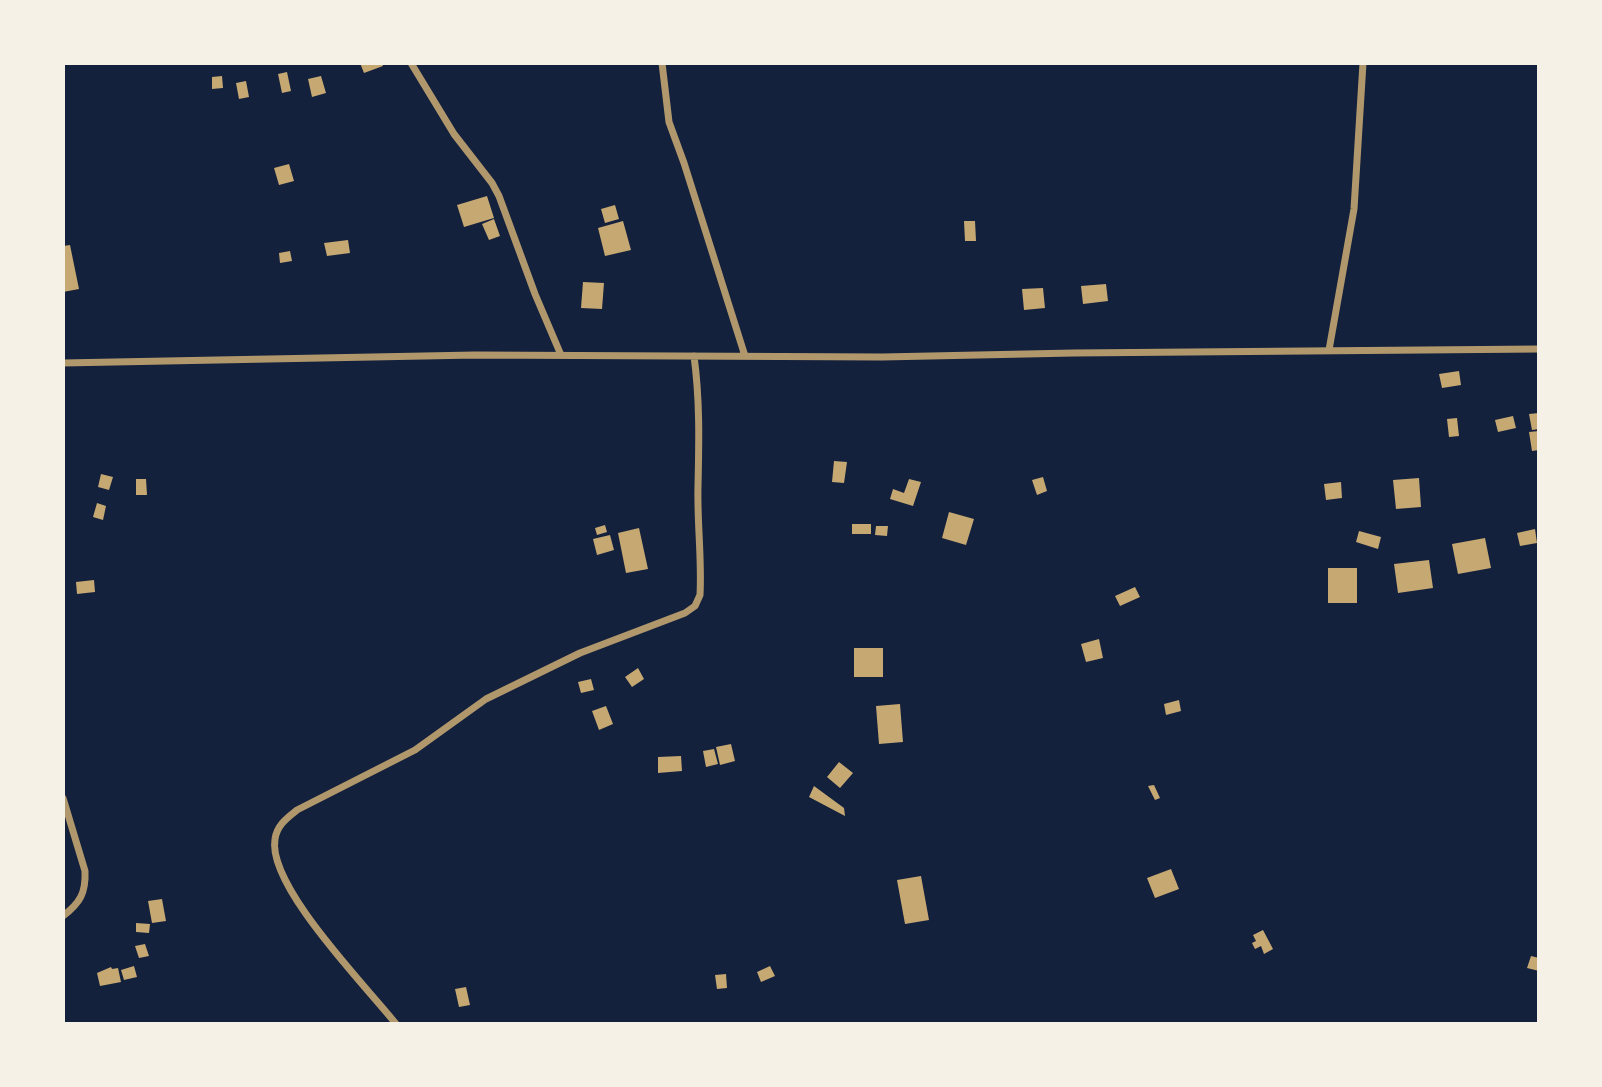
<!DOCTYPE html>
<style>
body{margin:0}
#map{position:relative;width:1602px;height:1087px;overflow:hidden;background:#14213d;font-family:Ubuntu,sans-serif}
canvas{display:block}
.frame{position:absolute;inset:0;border:65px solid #f6f1e7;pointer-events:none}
</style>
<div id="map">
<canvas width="1602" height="1087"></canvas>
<div class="frame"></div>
</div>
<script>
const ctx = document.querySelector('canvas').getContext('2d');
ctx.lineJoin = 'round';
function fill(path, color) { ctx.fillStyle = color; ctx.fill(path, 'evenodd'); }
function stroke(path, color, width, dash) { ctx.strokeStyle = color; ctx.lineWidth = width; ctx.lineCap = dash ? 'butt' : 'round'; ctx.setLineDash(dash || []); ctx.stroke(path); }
const building = new Path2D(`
 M360 63H382L383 66 364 73Z
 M287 72 291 91 282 93 278 74Z
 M222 76 223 88 212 89V77Z
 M321 76 326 93 312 97 308 79Z
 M246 81 249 97 239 99 236 83Z
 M289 164 294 181 279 185 274 168Z
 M487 196 494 218 464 227 457 205Z
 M615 205 619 219 605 223 601 209Z
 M494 219 500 236 489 240 482 224Z
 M623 221 631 250 605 256 598 228Z
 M964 221H975L976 241H965Z
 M348 240 350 253 327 256 324 243Z
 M70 245 79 289 63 292V246Z
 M290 251 292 261 280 263 279 253Z
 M583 282 604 283 602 309 581 308Z
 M1106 284 1108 301 1083 304 1081 286Z
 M1043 288 1045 308 1024 310 1022 289Z
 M1459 371 1461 385 1442 388 1439 374Z
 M1539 413V429L1532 430 1529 414Z
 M1513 416 1516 428 1498 432 1495 420Z
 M1457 418 1459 436 1449 437 1447 419Z
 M1539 431V450L1532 451 1529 432Z
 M834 461 847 462 844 483 832 482Z
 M101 474 113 477 109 490 98 487Z
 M1043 477 1047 491 1037 495 1032 480Z
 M1419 478 1421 507 1396 509 1393 480Z
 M136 479H146L147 495H136Z
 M909 479 921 482 913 506 890 499 893 489 904 493Z
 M1341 482 1342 498 1326 500 1324 484Z
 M97 503 106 506 103 520 93 517Z
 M949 512 974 519 966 545 942 538Z
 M852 524H871V534H852Z
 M605 525 607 532 597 535 595 528Z
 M876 526H888L887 536 875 535Z
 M639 528 648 569 626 573 618 533Z
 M1535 529 1537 543 1520 546 1517 533Z
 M1359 531 1381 537 1378 549 1356 542Z
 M610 535 614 550 597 555 593 539Z
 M1485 538 1491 568 1458 574 1452 544Z
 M1429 560 1433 588 1398 593 1394 564Z
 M1328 568H1357V603H1328Z
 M94 580 95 592 77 594 76 582Z
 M1135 587 1140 597 1120 606 1115 596Z
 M1099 639 1103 658 1086 662 1081 644Z
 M854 648H883V677H854Z
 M638 668 644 679 632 687 625 677Z
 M591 679 594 690 581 693 578 682Z
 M1179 700 1181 711 1166 715 1164 704Z
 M900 704 903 742 879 744 876 706Z
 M606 706 613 724 599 730 592 711Z
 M731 744 735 761 720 765 716 747Z
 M714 749 718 764 706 767 703 751Z
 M681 756 682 771 658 773V757Z
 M839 762 853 773 840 788 827 777Z
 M1154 785 1160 798 1155 800 1148 786Z
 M814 786 844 808 845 816 809 797Z
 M1171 869 1179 889 1155 898 1147 878Z
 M921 876 929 920 905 924 897 880Z
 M162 899 166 921 152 923 148 901Z
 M136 923 150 924 149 933 136 932Z
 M1263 930 1273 949 1264 954 1261 946 1255 949 1252 943 1256 941 1253 935Z
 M145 944 149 956 139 958 135 946Z
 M1531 956 1539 958V971L1527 968Z
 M134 966 137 977 124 980 121 970Z
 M770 966 775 976 761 982 757 972Z
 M111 967 112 969 118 968 121 982 100 986 97 973Z
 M726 974 727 988 717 989 715 975Z
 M466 987 470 1005 459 1007 455 989Z`);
const minor = new Path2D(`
 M411 63 454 134 492 183 499 196 535 294 561 355
 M662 63 669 122 684 163 745 356
 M1329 350 1354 209 1363 63
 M63 363 475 355 882 357 1074 353 1539 349
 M63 798 85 871C86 893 80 903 63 916
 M396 1024C367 987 267 886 275 839 277 825 287 818 297 810L415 750 486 699 580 653 685 613 695 606 700 595C702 559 697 523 698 486 699 442 700 400 694 356`);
fill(building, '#c6a872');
stroke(minor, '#b1986c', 7);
</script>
